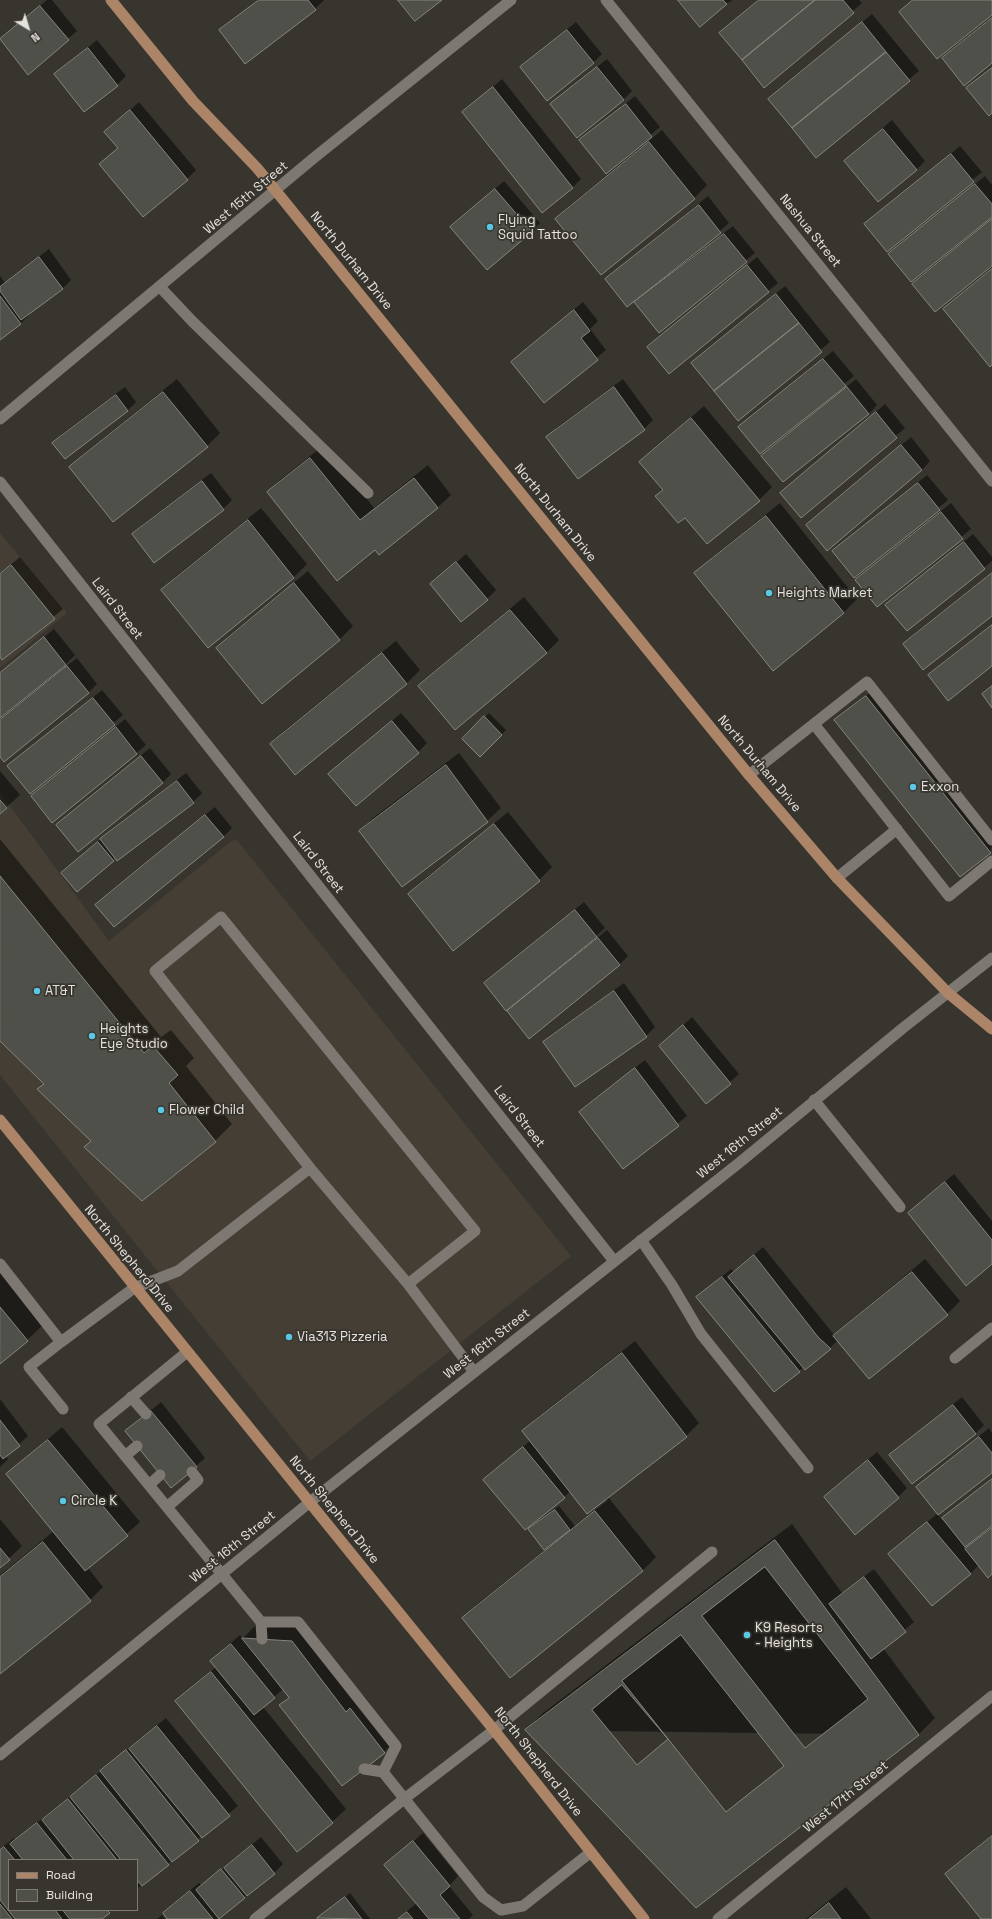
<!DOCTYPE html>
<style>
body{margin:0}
#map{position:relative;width:992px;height:1919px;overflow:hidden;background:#38352f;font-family:"Space Grotesk",sans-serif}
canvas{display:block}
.legend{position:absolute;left:8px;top:1859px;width:130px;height:52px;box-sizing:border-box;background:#38352f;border:1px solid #7e7b75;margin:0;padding:5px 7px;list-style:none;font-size:12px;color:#e6e3df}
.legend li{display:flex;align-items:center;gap:8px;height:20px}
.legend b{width:20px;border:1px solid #7e7b75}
.north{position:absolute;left:8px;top:8px;width:40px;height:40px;-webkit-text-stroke:3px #38352f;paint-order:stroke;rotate:142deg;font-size:11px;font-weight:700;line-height:16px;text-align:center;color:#e6e3df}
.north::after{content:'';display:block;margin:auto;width:14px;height:18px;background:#e6e3df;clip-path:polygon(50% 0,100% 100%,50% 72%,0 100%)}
</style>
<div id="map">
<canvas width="992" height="1919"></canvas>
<ul class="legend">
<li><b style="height:5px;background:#ac8467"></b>Road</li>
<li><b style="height:11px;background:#4f5049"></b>Building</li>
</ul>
<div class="north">N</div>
</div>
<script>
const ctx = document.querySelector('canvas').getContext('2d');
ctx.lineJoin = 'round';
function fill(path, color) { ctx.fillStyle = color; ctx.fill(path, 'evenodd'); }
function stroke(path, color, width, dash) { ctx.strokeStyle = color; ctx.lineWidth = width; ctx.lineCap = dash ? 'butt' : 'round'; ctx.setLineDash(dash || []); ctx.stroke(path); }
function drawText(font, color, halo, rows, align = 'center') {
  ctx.font = font + ' "Space Grotesk",sans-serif'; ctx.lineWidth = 3.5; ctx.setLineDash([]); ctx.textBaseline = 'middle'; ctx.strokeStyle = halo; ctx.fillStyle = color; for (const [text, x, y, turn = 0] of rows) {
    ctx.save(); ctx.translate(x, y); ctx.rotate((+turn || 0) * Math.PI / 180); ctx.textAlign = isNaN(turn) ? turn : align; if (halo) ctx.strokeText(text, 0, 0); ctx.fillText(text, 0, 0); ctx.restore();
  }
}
const built = new Path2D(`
 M0 533 67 613 0 668Z
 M0 792 109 941 230 842 236 839 571 1256 310 1461 0 1075Z`);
const shadow = new Path2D(`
 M47 0H52L77 31 28 73 1 40Z
 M258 0H324L315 9 221 30Z
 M679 0H733L726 4Z
 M758 0H859L862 3 764 87 720 33Z
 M872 14 919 71 816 156 770 99Z
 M992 17V62L943 58 952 49Z
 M576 22 602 54 593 63 521 67Z
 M97 40 126 76 117 85 56 74Z
 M607 59 632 91 623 100 561 96Z
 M502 79 581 179 572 188 463 113Z
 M635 96 660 127 606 172 580 140Z
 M139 102 196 170 187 179 100 164 119 147 106 132Z
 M892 120 925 161 917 169 845 161Z
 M662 130 707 185 694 198 556 219 569 206Z
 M960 146 982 172 887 251 866 224Z
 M985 176 992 185V216L890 254Z
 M504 181 540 223 531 232 452 227Z
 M708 196 729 223 696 251 697 253 733 226 755 253 659 332 634 300 606 279Z
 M992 219V265L913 284 922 275Z
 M49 249 71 280 63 288 29 313 30 314 21 323 0 339V276L5 283Z
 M757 257 778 283 669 373 649 347Z
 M992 268V364L944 309Z
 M785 286 830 342 738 419 692 363Z
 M583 302 598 321 590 329 606 350 544 402 512 362Z
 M833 351 854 376 760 452 749 418Z
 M177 379 220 433 207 446 71 467 84 454Z
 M623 379 653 420 644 429 548 437 556 428Z
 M856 379 877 405 869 414 763 456Z
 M125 387 136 402 127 411 54 443 62 434Z
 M885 404 905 428 801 517 782 493Z
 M704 406 772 487 759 500 685 516 657 496 663 489 640 462Z
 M911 437 930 461 922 470 807 525Z
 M324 445 374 508 428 465 451 495 437 508 375 548 268 492 281 479Z
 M211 473 232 500 223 509 133 534 142 525Z
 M927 475 948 500 854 577 834 551Z
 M780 503 857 599 844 612 773 669 696 573 709 560Z
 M951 503 971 529 877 606 856 580Z
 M261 508 307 564 294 577 208 647 162 590 175 577Z
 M973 534 992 557V561L907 630 887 605Z
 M466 554 496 590 487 599 431 584Z
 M20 557 63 609 2 658 0 655V573Z
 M308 571 353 626 340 639 262 703 217 648 230 635Z
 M992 572V614L904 644 913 635Z
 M524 597 559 640 546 653 420 686 433 673Z
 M992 624V665L929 676 938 667Z
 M54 629 75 655 64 666 65 667 77 658 97 684 89 692 0 755V673Z
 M396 641 420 670 407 683 295 774 271 744 284 731Z
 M102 690 123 715 30 792 18 758Z
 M870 693 992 845 990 853 840 716Z
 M401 713 427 743 418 752 330 774Z
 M489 713 506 730 480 756 463 739Z
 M125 719 146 745 52 822 32 796Z
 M150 748 171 774 162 783 57 825Z
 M459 753 501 808 487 821 402 886 360 831 373 818Z
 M0 771 20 795 0 813Z
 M186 773 202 793 193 802 115 858 77 891 67 869 111 830Z
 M215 807 232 828 223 837 106 896Z
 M508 812 552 867 539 880 409 894 422 881Z
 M0 839 161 1037 171 1030 194 1058 186 1066 232 1124 215 1141 142 1200 92 1140 39 1089 45 1083 0 1039Z
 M584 902 605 928 594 938 595 940 607 930 628 956 619 965 509 1011 519 1001 486 983Z
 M624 983 655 1027 646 1036 544 1043 553 1034Z
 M692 1017 739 1074 707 1102 660 1046Z
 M645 1060 687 1116 623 1167 580 1112Z
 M954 1174 992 1221V1263L909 1213Z
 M763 1247 835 1336 848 1323 925 1259 960 1301 947 1314 838 1340 830 1348 799 1371 698 1297 731 1269 734 1272Z
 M0 1269 44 1324 27 1340 0 1363Z
 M635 1341 699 1423 686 1436 608 1497 656 1557 643 1570 510 1677 463 1618 476 1605 545 1550 529 1529 533 1525 559 1506 575 1526 608 1500 571 1491 525 1529 484 1480 531 1440 524 1431 537 1418Z
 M962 1397 984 1425 975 1434 891 1455Z
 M0 1399 28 1436 6 1456 8 1459 0 1467Z
 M161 1402 205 1458 196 1466 126 1431Z
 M62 1427 140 1522 88 1568 103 1587 90 1600 0 1673V1575L54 1531 8 1474Z
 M989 1428 992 1433V1472L938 1515 942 1520 992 1478V1573L979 1565 970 1574 890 1554 938 1513 917 1487ZM984 1531 985 1532 966 1549 964 1547Z
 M877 1452 907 1488 898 1497 834 1488Z
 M0 1519 22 1546 0 1567Z
 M792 1524 842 1593 874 1569 914 1622 883 1648 935 1718 918 1735 526 1730 543 1713Z
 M256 1625 306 1628 359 1699 364 1696 397 1739 384 1752 281 1705 289 1697 283 1689 263 1707 346 1809 332 1822 297 1850 176 1701 216 1667 211 1661 220 1652 240 1635 243 1638Z
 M166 1718 238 1806 137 1889V1860H9V1910H111L100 1919H0V1849L14 1838 15 1840 47 1815Z
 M423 1833 458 1876 449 1886 473 1915 469 1919H397L417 1903 386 1865Z
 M992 1835V1919H982L946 1874Z
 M261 1837 283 1864 274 1873 217 1919H169L164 1913 173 1904 199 1883 202 1886Z
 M846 1887 871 1919H806Z
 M350 1893 370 1919H318L323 1914Z
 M162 1915 165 1919H157Z`);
const building = new Path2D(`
 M259 0H308L316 10 245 64 219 30Z
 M398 0H442L415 21Z
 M678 0H723L727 4 700 27Z
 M759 0H815L742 60 719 33Z
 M815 0H843L854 13 764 88 742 60Z
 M913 0H992V15L937 59 899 12Z
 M40 6 69 40 28 75 0 39Z
 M992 18V63L964 86 942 58Z
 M862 22 886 52 792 128 768 99Z
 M567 30 594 63 547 101 520 67Z
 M88 48 118 86 84 112 54 74Z
 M886 52 910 81 816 158 792 128Z
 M597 67 624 100 577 138 550 104Z
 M992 68V113L989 116 966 88Z
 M493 87 573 188 542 213 462 112Z
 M626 104 652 137 606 174 579 140Z
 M130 110 188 180 143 217 99 164 118 148 104 132Z
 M883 129 917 170 878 202 844 161Z
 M649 142 695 199 601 275 555 219Z
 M951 154 974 182 887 252 864 224Z
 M975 184 992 204V217L911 282 888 254Z
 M495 189 532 232 487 270 450 227Z
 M699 205 721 233 627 307 605 279Z
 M992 219V266L935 312 912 284Z
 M724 234 747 262 659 333 634 302Z
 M39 257 63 289 21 320 0 291V287Z
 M747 265 769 292 669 374 647 347Z
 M992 269V365L990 367 943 309Z
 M776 294 799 323 714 391 691 363Z
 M0 296 21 324 0 340Z
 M574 310 590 331 581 338 598 360 544 403 511 362Z
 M799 323 822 352 738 421 714 391Z
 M823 359 846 386 760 454 738 427Z
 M614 387 645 430 578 479 546 437Z
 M847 387 869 414 783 482 761 456Z
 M163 392 208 447 113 522 69 467Z
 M116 395 128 411 65 459 52 443Z
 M876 412 897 438 801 518 780 493Z
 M691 418 760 501 707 544 685 518 678 523 655 496 663 490 639 462Z
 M901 445 922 470 827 551 806 525Z
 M310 458 360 520 414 478 438 508 379 555 375 550 337 581 267 492Z
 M202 481 224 510 154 563 132 534Z
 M918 483 940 510 854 578 832 551Z
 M941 512 963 539 877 607 855 580Z
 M766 516 844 613 773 671 694 573Z
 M248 520 294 578 208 648 161 590Z
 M964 542 985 569 907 631 885 605Z
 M456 562 488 600 461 622 430 584Z
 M11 565 55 619 2 660 0 657V574Z
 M992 573V616L923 670 903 644Z
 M294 583 340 640 262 704 216 648Z
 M510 610 547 653 455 730 418 686Z
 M992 625V666L948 701 928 675Z
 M44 637 66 665 0 718V673Z
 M382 653 407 684 295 775 270 744Z
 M67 666 89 693 4 762 0 757V720Z
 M992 686V708L982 694Z
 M866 696 991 853 960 877 834 720Z
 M93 698 115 725 30 794 7 766Z
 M484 716 502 735 480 757 462 739Z
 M392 721 419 753 356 806 328 774Z
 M116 727 137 754 52 823 31 796Z
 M141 756 163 783 78 852 56 825Z
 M446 765 488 822 402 887 359 831Z
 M177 781 194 803 117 861 100 839Z
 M0 800 7 808 0 814Z
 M205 815 224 837 114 927 95 905Z
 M494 824 540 881 453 951 408 894Z
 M98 842 114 861 77 892 61 873Z
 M0 876 144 1053 153 1046 178 1075 169 1083 216 1142 142 1201 84 1147 91 1141 37 1089 44 1084 0 1041Z
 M575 910 597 937 506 1011 484 983Z
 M598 938 620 965 529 1039 507 1011Z
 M614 991 647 1037 575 1087 543 1042Z
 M683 1025 731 1084 706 1104 659 1046Z
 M635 1068 679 1126 623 1169 579 1112Z
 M945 1182 992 1240V1264L966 1286 908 1213Z
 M754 1255 818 1337 831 1349 805 1370 728 1277Z
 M912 1272 948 1315 869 1379 833 1336Z
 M722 1277 800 1372 774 1392 696 1297Z
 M0 1307 28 1341 0 1364Z
 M622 1353 687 1437 587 1514 522 1431Z
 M953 1405 976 1434 912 1484 889 1455Z
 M151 1411 197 1467 171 1488 125 1431Z
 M0 1420 20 1446 3 1459 0 1455Z
 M979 1437 992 1453V1473L938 1515 916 1487Z
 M48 1440 128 1536 85 1571 6 1474Z
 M523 1447 565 1498 525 1530 483 1480Z
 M868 1460 899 1498 855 1535 824 1497Z
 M992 1479V1526L965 1547 942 1518Z
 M555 1510 570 1530 544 1550 528 1529Z
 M595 1511 643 1571 510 1678 462 1618Z
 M927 1522 971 1574 932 1606 888 1554Z
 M992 1528V1574L988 1578 965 1549Z
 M775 1540 919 1735 696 1908 525 1730Z
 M43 1542 91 1601 0 1674V1577Z
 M0 1548 10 1560 0 1568Z
 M765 1567 868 1699 805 1748 702 1616Z
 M864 1577 906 1632 871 1659 829 1604Z
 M681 1635 784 1766 726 1812 622 1681Z
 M242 1638 292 1641 346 1712 350 1708 385 1753 342 1786 279 1705 289 1698Z
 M231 1644 275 1698 254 1715 210 1661Z
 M211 1672 333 1823 297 1852 175 1701Z
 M622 1685 668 1739 637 1765 592 1710Z
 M157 1726 230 1816 202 1838 129 1749Z
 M126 1750 199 1841 172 1862 100 1771Z
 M96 1775 169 1865 142 1886 137 1880V1860H121L70 1797Z
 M68 1799 117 1860H74L42 1820Z
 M37 1823 67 1860H23L10 1844Z
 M992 1836V1919H981L945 1874Z
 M413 1841 450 1886 440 1895 460 1919H429L384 1865Z
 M252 1845 275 1874 247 1896 224 1868Z
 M4 1847 15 1860H9V1910H55L62 1919H15L0 1900V1850Z
 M221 1869 245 1898 219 1919 196 1890Z
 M190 1891 213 1919H167L163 1913Z
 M345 1897 362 1919 317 1918Z
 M829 1903 841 1919H809Z
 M0 1904 12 1919H0Z
 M63 1910H107L110 1913 102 1919H70Z
 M407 1912 413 1919H398Z`);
const service = new Path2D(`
 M160 287 192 321 368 493
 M814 724 949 896 992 861
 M749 775 867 682 992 840
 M837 878 897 829
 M814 1100 900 1207
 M641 1240 672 1285 701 1334 808 1468
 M0 1264 61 1342 134 1288 178 1271 310 1168
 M408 1284 475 1231 221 917 155 971 310 1168 408 1284 474 1372
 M61 1342 29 1367 63 1409
 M187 1352 99 1424 261 1622 262 1639
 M955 1358 992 1328
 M131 1397 146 1414
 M125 1456 137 1446
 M149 1485 160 1475
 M167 1507 198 1480 192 1472
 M261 1622H298L396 1746 383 1772
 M364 1769 383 1772 483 1897 501 1910 523 1906 591 1852
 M255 1919 404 1799 494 1730 712 1552`);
const minor = new Path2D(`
 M606 0 992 481
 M0 419 315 157 511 0
 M0 482 614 1261
 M0 1755 310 1502 739 1163 903 1028 992 958
 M718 1919 992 1696`);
const primary = new Path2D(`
 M111 0 193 101 257 168 276 191 749 775 837 878 948 993 992 1029
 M0 1120 494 1730 644 1919`);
const markers = [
 [490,227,4,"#5ac8e5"],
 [769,593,4,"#5ac8e5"],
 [913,787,4,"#5ac8e5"],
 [37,991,4,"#5ac8e5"],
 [92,1036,4,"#5ac8e5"],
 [161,1110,4,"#5ac8e5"],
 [289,1337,4,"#5ac8e5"],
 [63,1501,4,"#5ac8e5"],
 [747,1635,4,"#5ac8e5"]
];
const streetNames = [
 ["West 15th Street",246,198,-40],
 ["Nashua Street",810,231,51],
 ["North Durham Drive",351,261,51],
 ["North Durham Drive",555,513,51],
 ["Laird Street",117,609,52],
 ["North Durham Drive",759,764,50],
 ["Laird Street",318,863,52],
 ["Laird Street",519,1117,52],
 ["West 16th Street",740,1143,-39],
 ["North Shepherd Drive",129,1259,51],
 ["West 16th Street",487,1344,-38],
 ["North Shepherd Drive",334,1510,51],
 ["West 16th Street",233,1547,-39],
 ["North Shepherd Drive",538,1762,52],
 ["West 17th Street",846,1797,-39]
];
const poiNames = [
 ["Flying",498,220],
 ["Squid Tattoo",498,235],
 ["Heights Market",777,593],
 ["Exxon",921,787],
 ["AT&T",45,991],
 ["Heights",100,1029],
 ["Eye Studio",100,1044],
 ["Flower Child",169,1110],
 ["Via313 Pizzeria",297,1337],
 ["Circle K",71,1501],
 ["K9 Resorts",755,1628],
 ["- Heights",755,1643]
];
fill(built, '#453e34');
fill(shadow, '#0007');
fill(building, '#4f5049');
stroke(building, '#85867e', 1);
stroke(service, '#7d7972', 11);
stroke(minor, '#7d7972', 11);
stroke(primary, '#ac8467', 11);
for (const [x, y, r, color] of markers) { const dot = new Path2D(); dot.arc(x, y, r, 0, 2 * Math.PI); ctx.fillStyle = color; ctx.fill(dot); stroke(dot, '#38352f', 1.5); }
drawText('13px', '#e6e3df', '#38352f', streetNames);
drawText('13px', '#e6e3df', '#38352f', poiNames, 'left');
</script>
